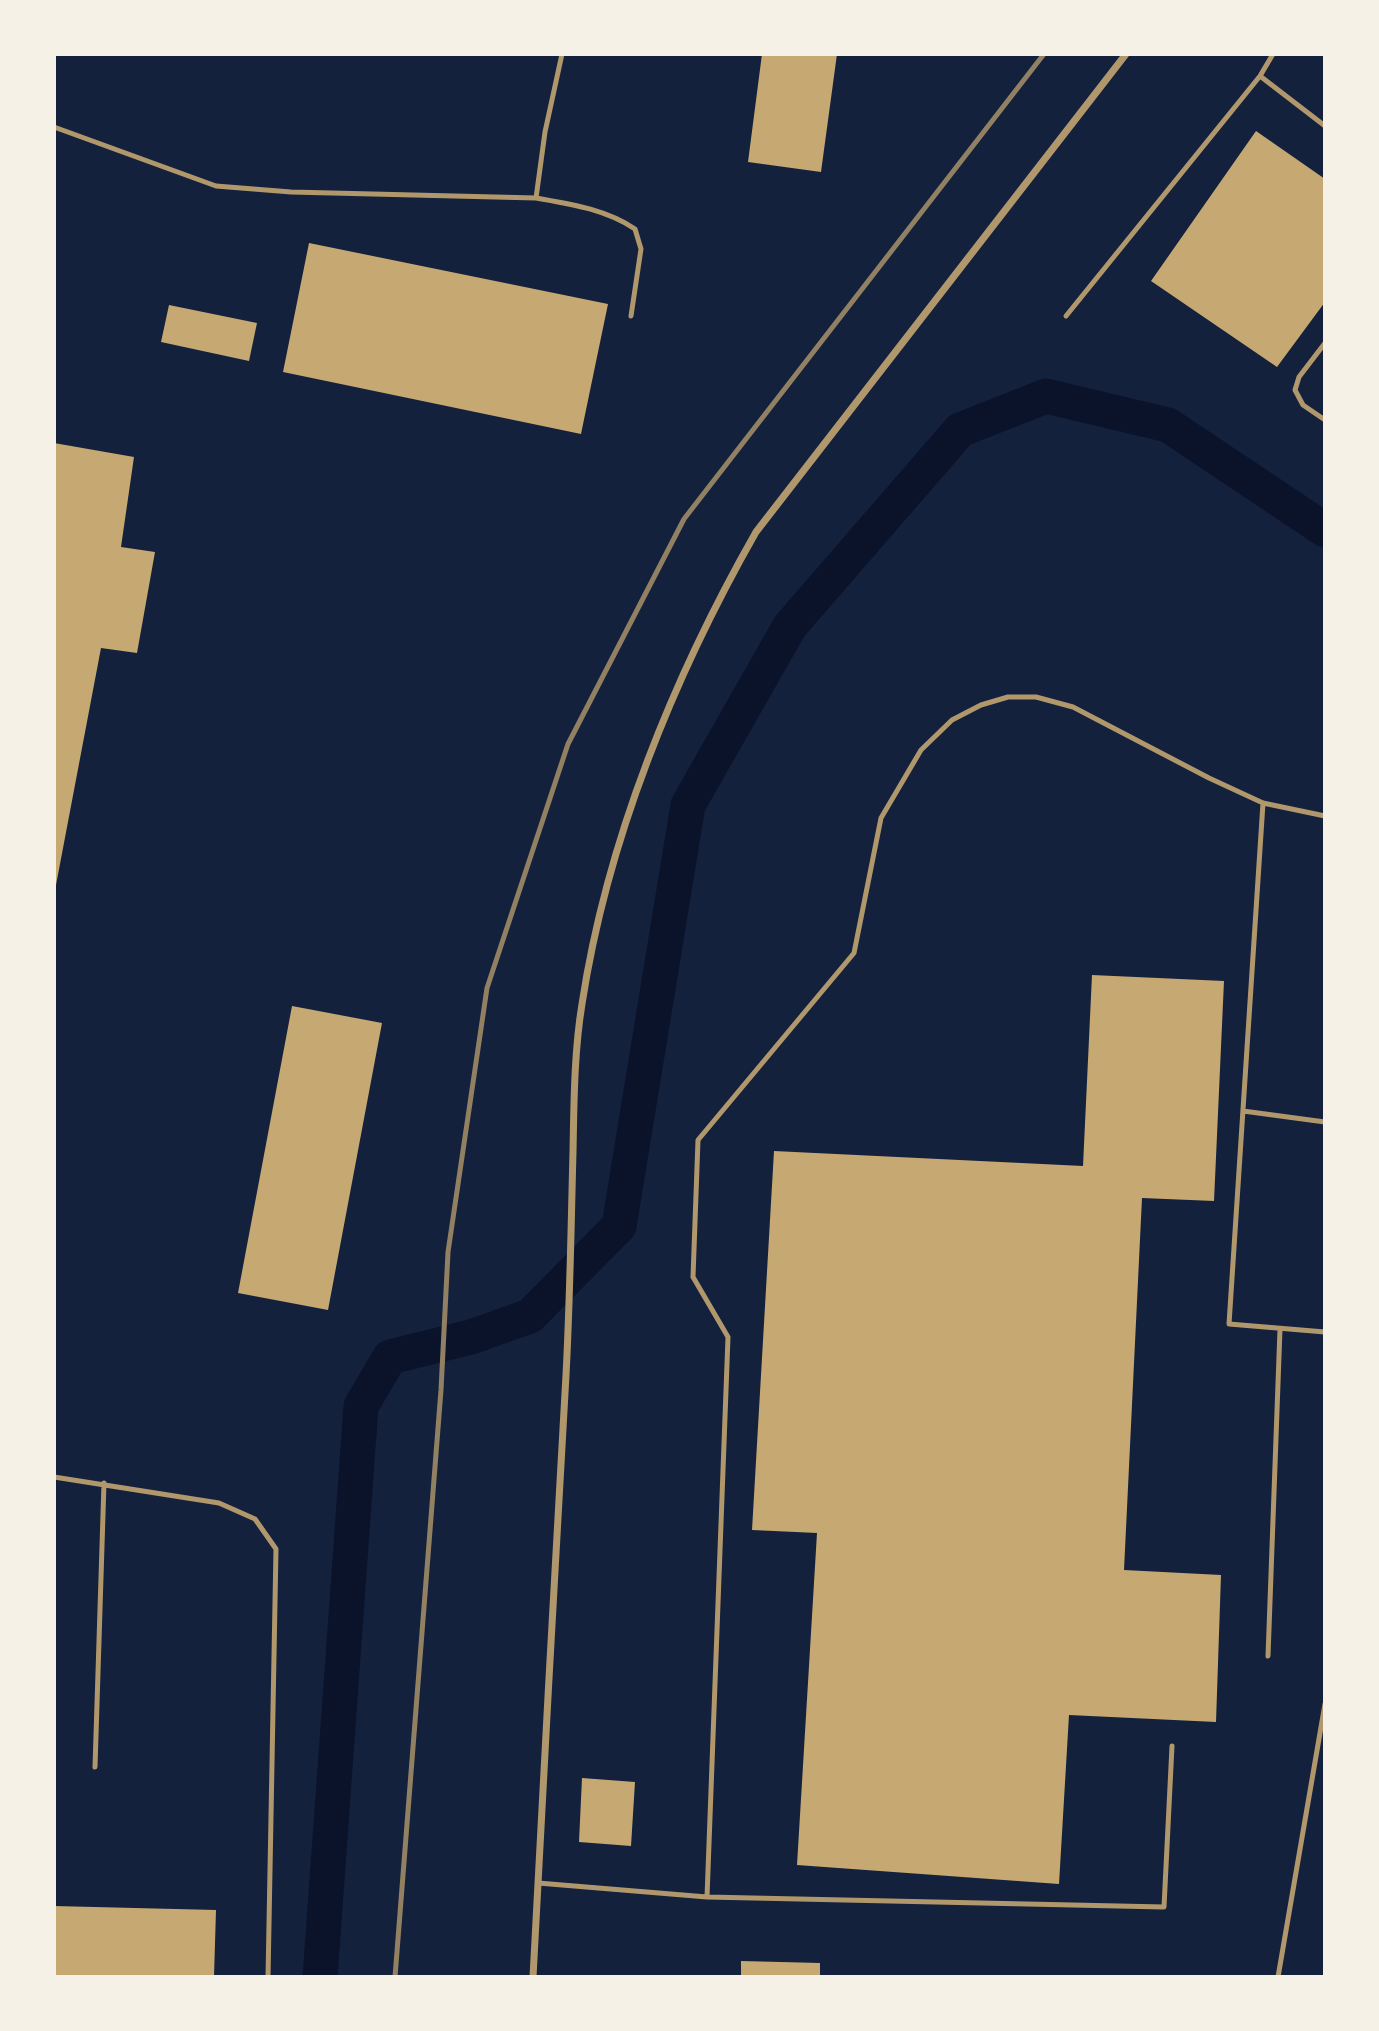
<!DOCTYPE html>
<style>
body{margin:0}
#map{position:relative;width:1379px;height:2031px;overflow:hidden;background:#14213d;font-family:Overpass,sans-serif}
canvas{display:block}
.frame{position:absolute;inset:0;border:56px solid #f6f1e7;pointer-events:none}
</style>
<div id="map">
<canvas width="1379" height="2031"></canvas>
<div class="frame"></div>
</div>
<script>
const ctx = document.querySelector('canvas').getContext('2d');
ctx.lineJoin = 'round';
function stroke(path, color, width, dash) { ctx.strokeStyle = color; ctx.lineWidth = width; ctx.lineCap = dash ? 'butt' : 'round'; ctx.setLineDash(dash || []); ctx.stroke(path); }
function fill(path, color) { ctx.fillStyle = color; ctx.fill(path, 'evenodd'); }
const canal = new Path2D(`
 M320 1977 361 1406 390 1357 471 1337 530 1316 619 1226 688 805 790 626 960 430 1046 396 1168 425 1325 530`);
const building = new Path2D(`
 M762 54H837L821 172 748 162Z
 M1256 131 1325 179V302L1277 367 1151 281Z
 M309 243 608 304 581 434 283 372Z
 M169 305 257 323 249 361 161 342Z
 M54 443 134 457 121 547 155 552 137 653 101 648 56 885Z
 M1092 975 1224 981 1214 1201 1142 1198 1124 1570 1221 1575 1216 1722 1069 1715 1059 1884 797 1865 817 1533 752 1530 774 1151 1083 1166Z
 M292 1006 382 1023 328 1310 238 1293Z
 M582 1778 635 1782 631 1846 579 1842Z
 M54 1906 216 1910 214 1977H54Z
 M741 1961 820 1963V1977H741Z`);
const service = new Path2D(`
 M1260 76 1325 126
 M54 127 216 186 291 192 536 198C570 204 605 209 635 229L641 249 631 316
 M536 198 545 132 562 54
 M1066 316 1260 76 1273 54
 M1325 343 1299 377 1295 390 1303 405 1325 420
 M1263 803 1229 1324 1325 1332
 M1243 1111 1325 1122
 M54 1477 219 1503 255 1519 276 1549 268 1977
 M1268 1656 1280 1329
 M95 1767 104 1483
 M538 1883 707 1897 1164 1907 1172 1746
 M707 1897 728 1337 693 1277 698 1140 854 953 881 818 921 750 952 720 981 705 1008 697H1036L1073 707 1209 778 1263 803 1325 816
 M1278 1977 1325 1704`);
const minor = new Path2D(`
 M533 1977C543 1776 555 1576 566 1375 570 1301 571 1227 573 1152 574 1103 574 1053 582 1004 607 840 674 676 756 532L1126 54`);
const rail = new Path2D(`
 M395 1977 441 1390 448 1252 487 988 568 744 684 519 1044 54`);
stroke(canal, '#0b132b', 35);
fill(building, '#c6a872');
stroke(service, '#b1986c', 5);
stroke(minor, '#b1986c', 7);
stroke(rail, '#918062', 5);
</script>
